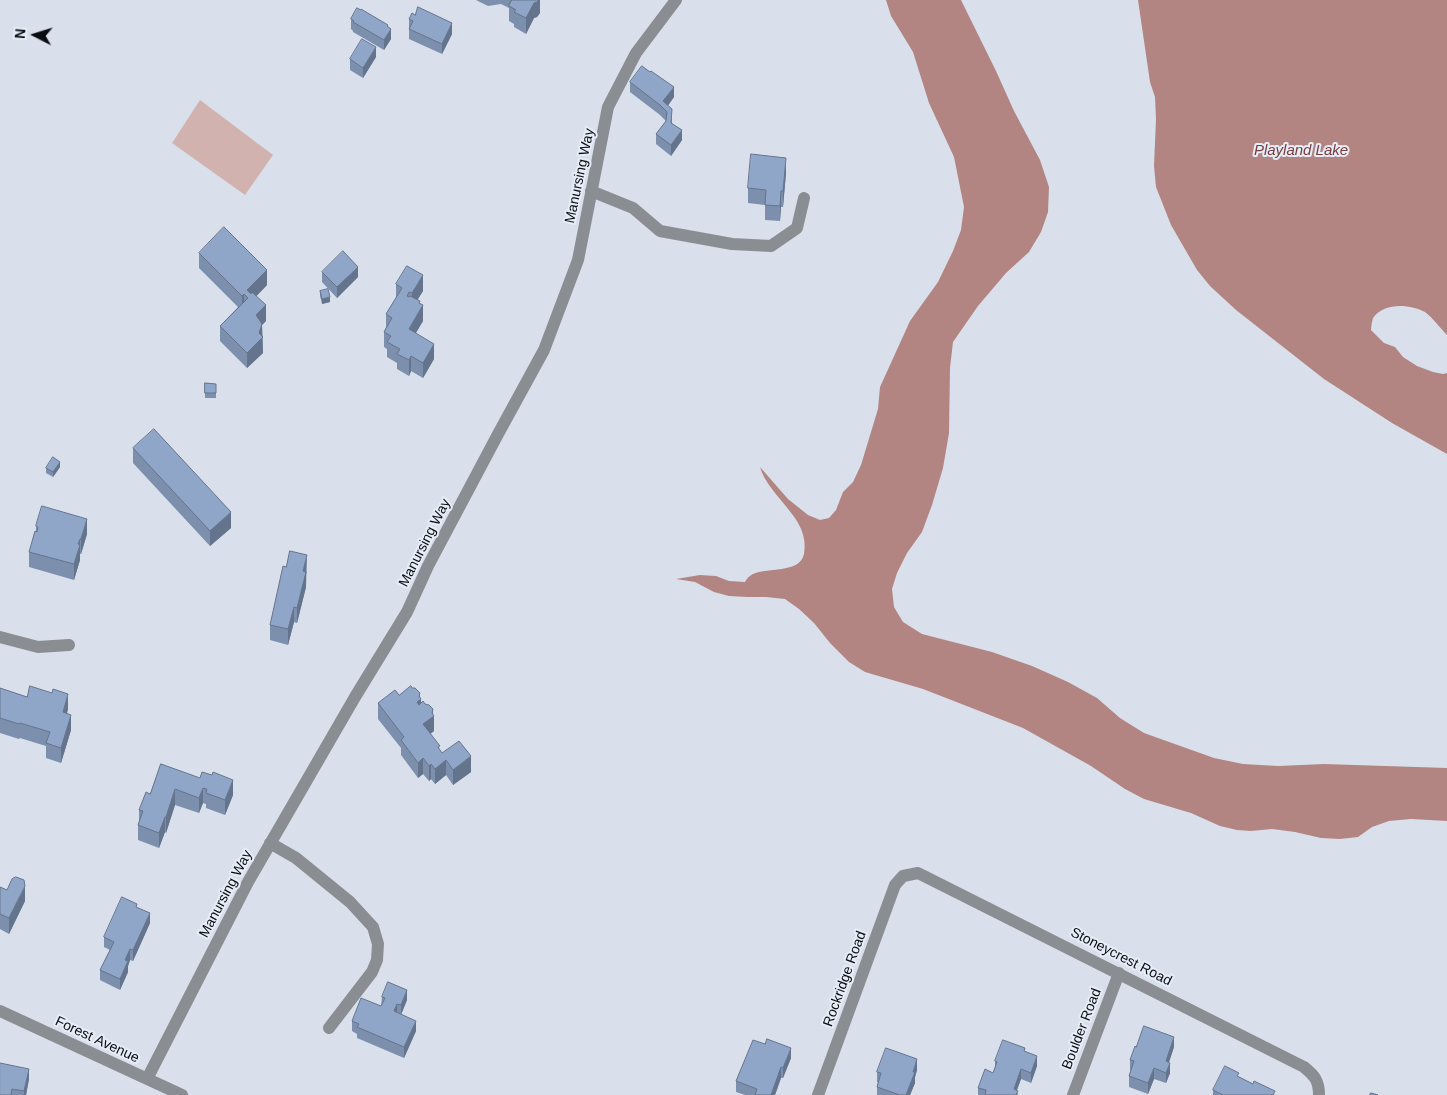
<!DOCTYPE html>
<style>
body{margin:0}
#map{position:relative;width:1447px;height:1095px;overflow:hidden;background:#d9e0eb;font-family:Arial,sans-serif}
canvas{display:block}
.north{position:absolute;left:10px;top:10px;width:50px;height:50px;-webkit-text-stroke:4px #e6edf8;paint-order:stroke;rotate:275deg;font-size:14px;font-weight:700;line-height:20px;text-align:center;color:#0b0d11}
.north::after{content:'';display:block;margin:auto;width:18px;height:22px;background:#0b0d11;clip-path:polygon(50% 0,100% 100%,50% 72%,0 100%)}
</style>
<div id="map">
<canvas width="1447" height="1095"></canvas>
<div class="north">N</div>
</div>
<script>
const ctx = document.querySelector('canvas').getContext('2d');
ctx.lineJoin = 'round';
function fill(path, color) { ctx.fillStyle = color; ctx.fill(path, 'evenodd'); }
function stroke(path, color, width, dash) { ctx.strokeStyle = color; ctx.lineWidth = width; ctx.lineCap = dash ? 'butt' : 'round'; ctx.setLineDash(dash || []); ctx.stroke(path); }
function drawText(font, color, halo, rows, align = 'center') {
  ctx.font = font + ' Arial,sans-serif'; ctx.lineWidth = 4; ctx.setLineDash([]); ctx.textBaseline = 'middle'; ctx.strokeStyle = halo; ctx.fillStyle = color; for (const [text, x, y, turn = 0] of rows) {
    ctx.save(); ctx.translate(x, y); ctx.rotate((+turn || 0) * Math.PI / 180); ctx.textAlign = isNaN(turn) ? turn : align; if (halo) ctx.strokeText(text, 0, 0); ctx.fillText(text, 0, 0); ctx.restore();
  }
}
const green = new Path2D(`
 M200 100 273 155 245 195 172 143Z`);
const water = new Path2D(`
 M886 0H961L996 71 1014 111 1040 160 1049 187 1048 212 1041 232 1029 252 1006 273 978 306 953 342 950 368 949 433 943 468 932 505 922 532 907 553 897 573 892 589 894 607 903 622 922 634 992 652 1032 666 1068 682 1097 698 1120 718 1144 733 1214 758 1243 764 1278 766 1324 764 1447 768V821L1411 819 1389 821 1372 827 1358 837 1340 839 1321 838 1295 832 1272 829 1251 831 1237 830 1220 826 1191 813 1144 799 1125 789 1091 766 1023 728 923 689 865 672 849 662 830 643 814 623 799 609 785 599 766 597H747L729 596 714 592 695 582 676 579 700 575 716 576 729 581 745 582C746 580 748 577 750 576 762 566 800 575 804 554 811 518 769 498 760 467L788 499 808 515 820 520 829 518 836 510 843 492 853 482 861 465 878 409 880 387 910 321 938 282 953 251 961 230 964 207 954 157 929 103 913 52 891 16Z
 M1138 0H1447V335C1441 329 1432 317 1425 312 1410 304 1384 302 1373 318 1372 321 1371 327 1371 330L1384 343 1395 347 1403 357 1417 366 1433 372 1443 374 1447 373V454L1392 423 1324 379 1236 310 1210 286 1197 270 1171 225 1156 187 1154 166 1156 119 1155 97 1150 82Z`);
const minor = new Path2D(`
 M591 191 633 208 660 231 732 244 771 246 797 228 804 198
 M0 637 38 647 69 645
 M270 843 296 858 350 902 373 927 378 944 377 960 372 972 329 1028
 M0 1011 182 1095
 M147 1079 248 882 355 697 407 612 428 566 497 436 544 350 578 260 608 107 636 53 676 0
 M818 1095 895 885 903 876 918 873 1304 1067C1315 1076 1319 1081 1319 1095
 M1073 1095 1119 973`);
const wall = new Path2D(`
 M476 0H540V13L537 17 534 18 526 34 514 27V24L509 21V8L501 4 488 6Z
 M415 15 452 34 442 54 409 39V19Z
 M351 19 388 27 391 39 384 50 353 32V31L351 29Z
 M376 57 363 78 350 70V59Z
 M630 82 674 97 668 106 672 120V123L682 140 671 156 656 144V134L666 121 660 115 630 92Z
 M786 173 783 207H781L780 221 765 220V205L748 203V188Z
 M199 253 267 285 256 296 266 321 262 325 263 353 247 368 220 341V326L238 307 199 268Z
 M322 272 358 277 337 298 322 282Z
 M396 284 423 291 417 300 420 304 423 321 416 333 434 359 423 378 411 371 409 376 397 369V363L387 357V349L384 347V332L386 327V314L396 298Z
 M320 291 330 302 322 304 320 296Z
 M205 383 216 384V398H205Z
 M133 448 231 528 210 546 133 463Z
 M60 467 53 477 46 473V468Z
 M36 526 87 534 81 554H80V560L74 580 29 567V552L36 532Z
 M307 571 306 574V587L297 623 294 622 288 645 270 640V625Z
 M0 689 68 709 67 714 71 730 61 763 46 758V746L20 738 19 739 0 733Z
 M399 695 420 697 421 703 433 713 434 731 430 734 440 750 442 753 471 772 453 785 446 775 435 784 431 779 429 781 423 774 418 778 401 755V748L378 719V703Z
 M161 764 233 795 225 815 206 808V804L203 803 199 813 175 805 166 833 165 832 159 848 138 840V825L139 821V810L150 794Z
 M0 887 25 901 9 934 0 929Z
 M137 907 150 923 133 961 130 960 128 966V972L120 990 100 980V970L110 950 104 947V937Z
 M382 997 407 1000 401 1014 416 1031 404 1058 357 1038V1034L352 1031V1021L381 1006Z
 M1136 1047H1174L1169 1062 1170 1073 1166 1083 1154 1079 1148 1094 1129 1087V1076L1131 1070H1130V1060Z
 M1025 1051 1037 1066 1031 1083 1021 1079 1017 1090 1018 1095H978V1088L993 1073 995 1067V1061Z
 M791 1058 783 1078H781L775 1095H745L736 1092V1081Z
 M917 1070 915 1077V1083L910 1095H877V1087L878 1082H877V1072Z
 M1239 1077 1275 1095H1213V1090Z
 M29 1079 26 1095H0Z`);
const shadedWall = new Path2D(`
 M532 0H540V13L537 17 534 18 526 34V18Z
 M452 23V34L442 54V44Z
 M388 25V34L391 29V39L384 50V40Z
 M376 47V57L363 78V68Z
 M674 87V97L665 109 663 101Z
 M682 130V140L671 156V145Z
 M786 158V173L783 207V191Z
 M781 191V207L780 221V206Z
 M358 267V277L337 298V287Z
 M267 270V285L248 305 247 290Z
 M423 275V291L412 309V293Z
 M244 294V309L242 311V296Z
 M330 297V302L322 304V299Z
 M420 301V310L423 305V321L409 344V329Z
 M266 305V321L262 325 263 353 247 368V353L256 315Z
 M434 344V359L423 378V363Z
 M411 356V371L409 376V360Z
 M60 462V467L53 477V472Z
 M231 512V528L210 546V531Z
 M87 519V534L81 554V539Z
 M80 539V560L74 580V564Z
 M307 555 306 587 297 623V608L303 571Z
 M294 607V622L288 645V629Z
 M420 693V700L421 699V714L417 702Z
 M68 694V709L63 727V712Z
 M433 709V717L434 716V731L423 740V724Z
 M71 715V730L61 763V748Z
 M471 756V772L453 785V770Z
 M423 758V774L418 778V763Z
 M446 760V775L435 784V769Z
 M431 764V779L429 781V766Z
 M233 780V795L225 815V800Z
 M203 788V803L199 813V798Z
 M175 789V805L166 833V817Z
 M165 817V832L159 848V833Z
 M25 886V901L9 934V918Z
 M150 913V923L133 961V950Z
 M130 949V960L128 966V972L120 990V979L125 960Z
 M407 990V1000L401 1015V1005Z
 M397 1004V1014L394 1011Z
 M416 1021V1031L404 1058V1047Z
 M1174 1037V1047L1166 1071V1061Z
 M791 1048V1058L783 1078V1068Z
 M1037 1056V1066L1031 1083V1073Z
 M917 1059V1070L915 1077V1083L910 1095H906L913 1072Z
 M1170 1063V1073L1166 1083V1073Z
 M781 1067V1078L775 1095H771Z
 M1154 1068V1079L1148 1094V1083Z
 M29 1069V1079L26 1095H24V1091Z
 M1021 1069V1079L1015 1095 1014 1089Z`);
const building = new Path2D(`
 M512 0H539L537 2 534 3 526 18 514 12 516 10 509 6Z
 M418 7 452 23 442 44 409 29 413 21 409 19 412 13 415 15Z
 M357 8 361 10V9L388 25 387 26 391 29 384 40 353 22 354 21 351 19Z
 M362 39 376 47 363 68 350 59Z
 M642 66 650 72 651 71 674 87 663 101 672 109 671 123 682 130 671 145 656 134 666 121 667 112 660 105 630 82Z
 M751 154 786 158 783 191H781L780 206 765 205 766 190 748 188Z
 M224 227 267 270 247 290 251 294 252 292 266 305 256 315 262 324 259 333 263 337 247 353 220 326 248 298 244 294 242 296 199 253Z
 M343 251 358 267 337 287 322 272Z
 M407 266 423 275 412 293 409 292 407 296 409 297 410 296 420 301 419 303 423 305 409 329 434 344 423 363 411 356 409 360 397 354 400 349 387 342 391 336 384 332 392 318 386 314 402 288 396 284Z
 M328 289 330 297 322 299 320 291Z
 M205 383 216 384V393H205Z
 M154 429 231 512 210 531 133 448Z
 M53 457 60 462 53 472 46 468Z
 M42 506 87 519 81 539H80L78 544 80 545 74 564 29 552 35 531 37 532 38 527 36 526Z
 M290 551 307 555 303 571 306 572 297 608 294 607 288 629 270 625 283 566 286 567Z
 M30 686 52 693 53 689 68 694 63 712 71 715 61 748 46 743 50 732 20 723 19 724 0 718V688L27 697Z
 M411 686 412 688H415L420 693 419 696 421 699 417 702 419 705 423 701 425 704 429 705 433 709 432 713 434 716 423 724 440 746 438 747 442 753 459 741 471 756 453 770 446 760 435 769 431 764 429 766 423 758 418 763 401 740 404 737 378 703 395 690 399 695Z
 M161 764 200 778 202 772 212 775 213 772 233 780 225 800 206 793 207 789 203 788 199 798 175 789 166 817H165L159 833 138 825 143 811 139 810 146 792 150 794Z
 M16 877 24 880 25 886 9 918 0 914V887L7 890 12 879Z
 M122 897 137 904 136 907 150 913 133 950 130 949 125 960 128 961 120 979 100 970 114 942 104 937Z
 M388 982 407 990 401 1005 397 1004 394 1011 416 1021 404 1047 357 1027 359 1024 352 1021 361 998 381 1006 385 998 382 997Z
 M1144 1026 1174 1037 1166 1061 1170 1063 1166 1073 1154 1068 1148 1083 1129 1076 1134 1061 1130 1060 1135 1046 1136 1047Z
 M767 1039 791 1048 783 1068 781 1067 771 1095H755L757 1089 736 1081 753 1040 765 1044Z
 M1003 1040 1025 1048 1024 1051 1037 1056 1031 1073 1021 1069 1014 1089 1018 1091 1016 1095H985L986 1090 978 1088 985 1069 993 1073 997 1062 995 1061Z
 M886 1048 917 1059 913 1072H915L906 1095H900L877 1087 881 1073 877 1072Z
 M0 1063 29 1069 24 1091 12 1089 11 1095H0Z
 M1225 1066 1239 1073 1237 1076 1253 1084 1254 1081 1275 1091 1273 1095H1223L1213 1090Z
 M1371 1093 1378 1095H1370Z`);
const streetNames = [
 ["Manursing Way",580,176,-78],
 ["Manursing Way",425,543,-63],
 ["Manursing Way",226,894,-62],
 ["Stoneycrest Road",1121,957,27],
 ["Rockridge Road",845,979,-70],
 ["Boulder Road",1082,1029,-69],
 ["Forest Avenue",97,1040,25]
];
const waterNames = [
 ["Playland Lake",1301,151]
];
fill(green, '#d1b2af');
fill(water, '#b28582');
stroke(minor, '#8a8d92', 12);
fill(wall, '#7c8fad');
fill(shadedWall, '#65748d');
fill(building, '#90a6c9');
stroke(building, '#65748d', 1);
drawText('14px', '#0b0d11', '#e6edf8', streetNames);
drawText('italic 15px', '#7a3c3a', '#e6edf8', waterNames);
</script>
